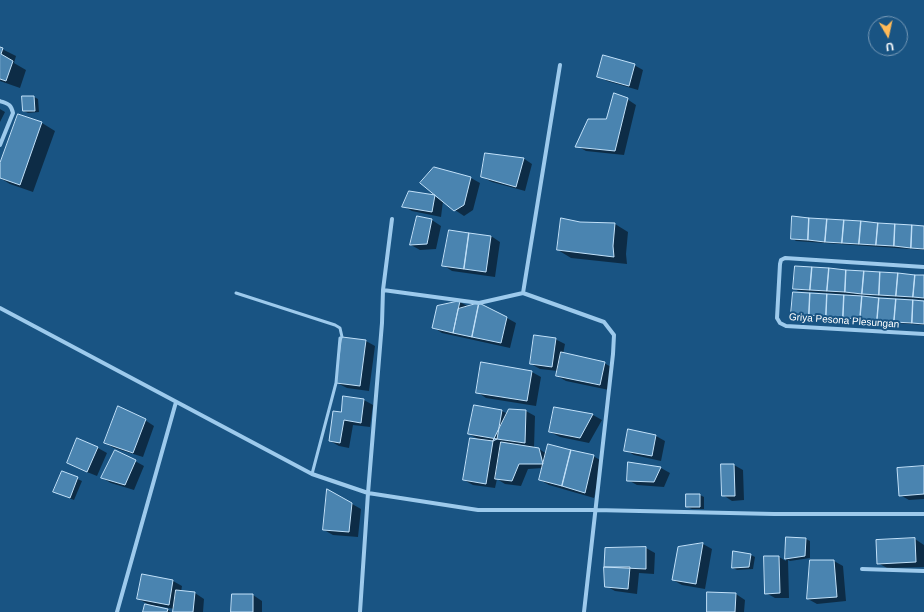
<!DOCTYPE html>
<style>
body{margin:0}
#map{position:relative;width:924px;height:612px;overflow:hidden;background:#195483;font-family:Arial,sans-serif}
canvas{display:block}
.north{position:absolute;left:868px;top:16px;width:40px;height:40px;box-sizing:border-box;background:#195483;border:1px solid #7598b5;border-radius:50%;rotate:171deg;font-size:11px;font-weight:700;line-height:16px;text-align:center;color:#fff}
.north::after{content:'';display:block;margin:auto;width:14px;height:18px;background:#ffba58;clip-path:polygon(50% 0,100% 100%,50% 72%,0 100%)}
</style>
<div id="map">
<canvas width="924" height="612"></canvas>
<div class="north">U</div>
</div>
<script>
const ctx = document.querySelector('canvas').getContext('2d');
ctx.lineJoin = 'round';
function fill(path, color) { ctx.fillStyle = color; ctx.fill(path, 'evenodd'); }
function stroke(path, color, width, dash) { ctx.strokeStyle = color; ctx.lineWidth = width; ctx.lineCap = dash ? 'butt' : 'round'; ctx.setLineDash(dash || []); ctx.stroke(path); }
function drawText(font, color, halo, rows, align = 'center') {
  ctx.font = font + ' Arial,sans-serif'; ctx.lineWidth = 4; ctx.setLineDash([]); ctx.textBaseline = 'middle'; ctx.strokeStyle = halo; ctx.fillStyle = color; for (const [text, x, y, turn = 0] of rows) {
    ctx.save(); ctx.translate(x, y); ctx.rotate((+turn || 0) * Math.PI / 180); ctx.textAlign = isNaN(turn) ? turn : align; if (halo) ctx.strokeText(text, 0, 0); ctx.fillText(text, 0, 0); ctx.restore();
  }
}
const shadow = new Path2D(`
 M0 48 16 56 14 63 26 70 20 88 0 81Z
 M634 65 643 70 638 90 607 81 598 76Z
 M34 97 38 99 39 112 28 113 24 111Z
 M627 99 636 105 624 155 586 151 577 146 607 120Z
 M0 109 5 112 0 122Z
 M18 115 42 123 55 131 33 192 10 184 0 178V166Z
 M523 158 532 164 525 191 492 182 482 177Z
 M435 168 471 178 480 183 473 210 464 216 455 210 443 201 441 217 412 211 403 206 434 196 439 199 440 198Z
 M418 217 432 220 441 226 436 249 420 250 411 245Z
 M615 224 628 232 626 254 627 264 571 258 558 250Z
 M924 227V250L796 241 792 238Z
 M491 236 500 242 495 277 452 271 443 265Z
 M924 276V300L798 291 794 288Z
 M460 302 469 307 507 318 516 323 510 348 442 333 433 327Z
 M924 302V325L797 316 793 314Z
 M343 338 366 341 375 346 369 391 347 388 337 383Z
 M555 339 565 344 563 354 604 363 613 368 609 390 566 381 557 376 558 371 540 369 531 364Z
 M532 372 541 377 536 406 486 398 477 392Z
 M364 400 373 405 370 427 353 425 349 448 339 446 330 441 341 413Z
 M555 408 593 415 602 420 589 443 560 437 550 432Z
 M509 410 526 411 535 416 534 448 539 449 547 454 593 456 602 461 594 498 549 485 540 480 543 468 528 469 521 486 505 484 497 479 495 488 473 485 464 480 482 441 469 434 502 411 508 414Z
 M145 420 154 426 143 457 114 448 105 443Z
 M629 430 656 436 665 441 661 461 634 455 625 450Z
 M78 439 98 448 107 453 97 476 77 468 68 463Z
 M135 461 144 466 134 490 111 483 102 478Z
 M629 463 661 468 670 473 664 487 637 485 628 480Z
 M734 465 743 470 744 500 732 501 723 495Z
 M924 467V499L909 500 900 495Z
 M62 472 82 481 74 500 59 494Z
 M327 490 361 509 358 537 333 535 324 530Z
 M700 495 704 497V509H692L687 507Z
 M787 538 806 539 810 541V558L790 561 788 560 789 598H775L766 593 779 557 786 561Z
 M915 539 924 545V567L887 568 878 563Z
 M703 544 712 549 705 589 682 585 673 580 679 548Z
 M646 548 655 553 654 574 639 573 637 594 615 591 606 586V549Z
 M734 552 751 555 755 557 753 569 737 570 733 568Z
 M811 561H834L843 566 846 601 817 604 808 599Z
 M173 581 182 586 181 592 195 593 204 599 203 612H174L175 609 157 606V607L168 610 171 612H144L150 605 138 599Z
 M736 594 745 600 744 612H708Z
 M233 595H253L262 601V612H232Z`);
const building = new Path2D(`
 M0 47 3 48 1 54 13 61 6 81 0 79Z
 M603 55 635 64 629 86 597 77Z
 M614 93 628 98 615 151 575 147 588 119H606Z
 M22 96H34L35 111H23Z
 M18 114 42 122 20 185 0 178V163Z
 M485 153 524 158 516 187 481 177Z
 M434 167 471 177 464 205 454 211 420 183Z
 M409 191 435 195 432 212 402 207Z
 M417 216 432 219 427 244 410 245Z
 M792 216 809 218 808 240 791 239Z
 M561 218 580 222 615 223 613 246 614 257 557 250Z
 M809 218 827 219 825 242 808 240Z
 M827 219 844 220 842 243 825 242Z
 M844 220 861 221 859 244 842 243Z
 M861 221 878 223 876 245 859 244Z
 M878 223 895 224 894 246 876 245Z
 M895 224 912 225 911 248 894 246Z
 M912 225 924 226V249L911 248Z
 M449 230 469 233 464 269 442 266Z
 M469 233 491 236 486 272 464 269Z
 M795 266 812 267 810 290 793 289Z
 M812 267 829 268 827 291 810 290Z
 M829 268 846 270 845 292 827 291Z
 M846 270 864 271 862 294 845 292Z
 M864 271 880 272 879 295 862 294Z
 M880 272 898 273 896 296 879 295Z
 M898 273 915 275 913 297 896 296Z
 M915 275H924V298L913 297Z
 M793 292 810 293 809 315 791 314Z
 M810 293 827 294 826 317 809 315Z
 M827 294 844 295 843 318 826 317Z
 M844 295 862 296 860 319 843 318Z
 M862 296 879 298 877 321 860 319Z
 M879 298 896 299 894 322 877 321Z
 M896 299 913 300 912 323 894 322Z
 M913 300 924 301V324L912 323Z
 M460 301 453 333 432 328 437 306Z
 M479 303 507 317 501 343 472 337Z
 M479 303 472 337 453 333 458 309Z
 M534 335 556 338 552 367 530 364Z
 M342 337 366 340 360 386 336 383Z
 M561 352 605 362 600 385 556 376Z
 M481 362 532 371 527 401 476 393Z
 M343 396 364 399 361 423 344 420 340 443 329 441 333 411 341 412Z
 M474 405 502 410 497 439 468 434Z
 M118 406 146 419 133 453 104 443Z
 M554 407 593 414 580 438 549 432Z
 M509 409 526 410 525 443 497 439 493 441Z
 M628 429 656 435 652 456 624 451Z
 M77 438 98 447 87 472 67 463Z
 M470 438 493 441 486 484 463 480Z
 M501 442 539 448 543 464H519L512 481 495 479Z
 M548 444 571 450 562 486 539 480Z
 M115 450 136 460 125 485 101 478Z
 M571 450 594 455 585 493 562 486Z
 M628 462 661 467 654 482 627 481Z
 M721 464H734L735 496H722Z
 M924 466V494L899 496 897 468Z
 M62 471 78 477 70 498 53 492Z
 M327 489 352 503 349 532 323 530Z
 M686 494H700V507H686Z
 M786 537 806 538 805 556 785 559Z
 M915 538 916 562 877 564 876 540Z
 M703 543 696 584 672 580 678 547Z
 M646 547V569L604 567 605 548Z
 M733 551 751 554 749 567 732 568Z
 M764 556H779L780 593 765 594Z
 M810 560H834L837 597 807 599Z
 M604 567H630L628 589 605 587Z
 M142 574 173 580 169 605 137 599Z
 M176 590 195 592 193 612H173Z
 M707 592 736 593 735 612H707Z
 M232 594H253V612H231Z
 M145 604 168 609 167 612H143Z`);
const lane = new Path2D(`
 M236 293 335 325 340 328 342 337 340 338 336 383 312 474`);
const street = new Path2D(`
 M0 101C8 104 11 104 13 113L0 145
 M924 267 785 258 781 260 780 264 777 318 780 323 786 326 924 334
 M383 290 392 219
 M523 293 560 65
 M0 308 312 474 368 493 478 510H595L774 514H924
 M862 569 924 571
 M117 612 176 402
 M360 612 368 493 382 323 383 290 479 303 523 293 604 322 614 335 613 354 584 612`);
const streetNames = [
 ["Griya Pesona Plesungan",844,321,4]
];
fill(shadow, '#0007');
fill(building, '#4a84b0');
stroke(building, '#c2e1f9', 1);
stroke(lane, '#9dcaec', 3);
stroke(street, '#9dcaec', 4);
drawText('10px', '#fff', '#195483', streetNames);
</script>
